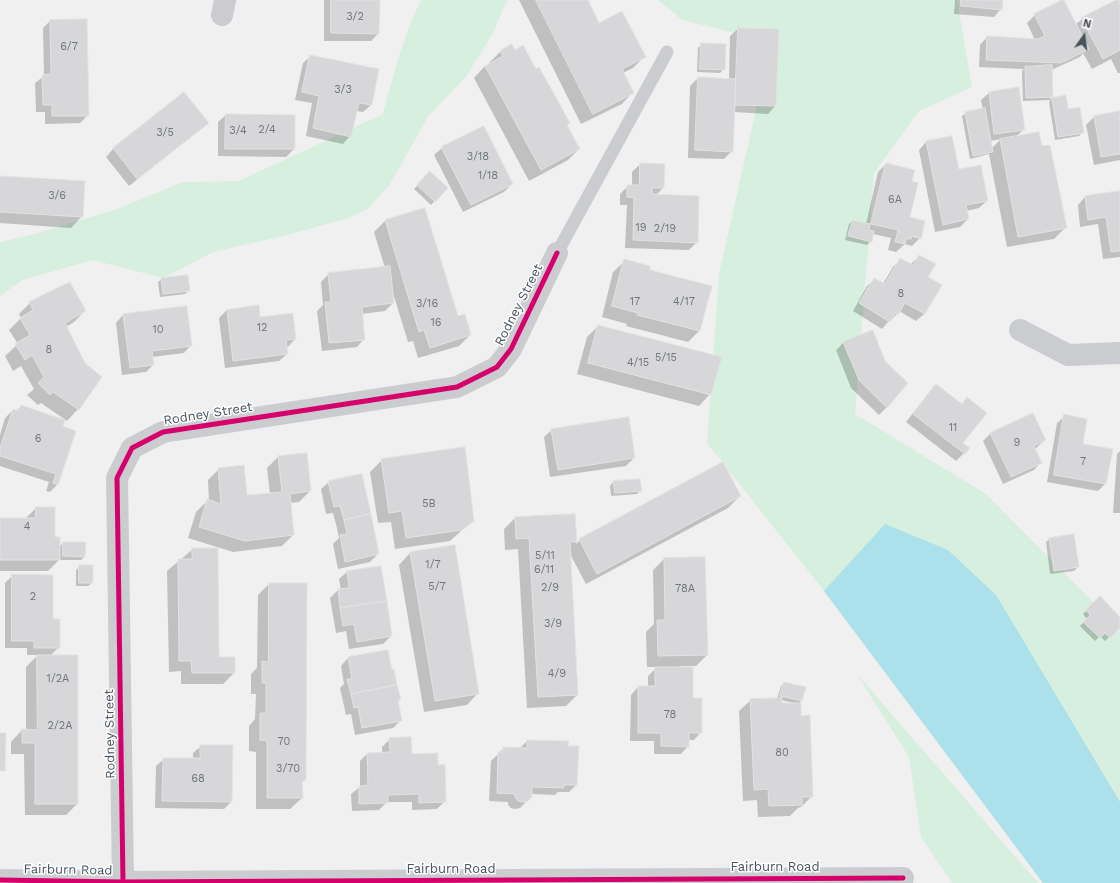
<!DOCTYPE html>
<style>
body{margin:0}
#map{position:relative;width:1120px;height:883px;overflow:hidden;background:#f1f0f0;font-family:"Work Sans",sans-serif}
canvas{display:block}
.north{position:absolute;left:1064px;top:16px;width:40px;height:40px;-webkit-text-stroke:3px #fff;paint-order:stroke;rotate:14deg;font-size:11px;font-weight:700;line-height:16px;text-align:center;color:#48535c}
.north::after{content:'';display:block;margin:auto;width:14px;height:18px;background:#48535c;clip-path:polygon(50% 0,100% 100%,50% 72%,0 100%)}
</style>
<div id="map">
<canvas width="1120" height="883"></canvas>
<div class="north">N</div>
</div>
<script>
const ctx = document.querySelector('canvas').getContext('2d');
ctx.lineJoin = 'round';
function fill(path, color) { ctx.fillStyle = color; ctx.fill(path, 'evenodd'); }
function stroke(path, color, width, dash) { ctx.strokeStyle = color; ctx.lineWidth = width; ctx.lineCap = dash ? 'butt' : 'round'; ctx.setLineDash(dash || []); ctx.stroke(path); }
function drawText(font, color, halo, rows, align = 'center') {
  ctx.font = font + ' "Work Sans",sans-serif'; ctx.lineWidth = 3; ctx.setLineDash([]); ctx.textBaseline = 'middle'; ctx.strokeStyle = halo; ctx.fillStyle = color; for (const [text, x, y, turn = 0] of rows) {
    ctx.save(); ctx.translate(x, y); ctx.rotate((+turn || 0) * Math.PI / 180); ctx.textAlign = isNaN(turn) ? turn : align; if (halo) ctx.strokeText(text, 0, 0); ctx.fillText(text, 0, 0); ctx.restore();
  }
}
const green = new Path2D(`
 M421 0H507L493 33 466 77 429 115 390 184 368 209 346 219 283 236 213 252 163 278 93 260 22 280 0 296V242L38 233 120 208 183 182 239 181 383 114C393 75 403 37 421 0Z
 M658 0H957L972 87 919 111 874 173 855 414 986 494 1097 606 1120 627V883H1043L824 591 707 443 719 274 753 123 768 41 682 20Z
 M857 674 1038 883H952L921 837 909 757Z`);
const water = new Path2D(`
 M885 524 948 550 996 595 1120 802V883H1043L824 591Z`);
const shadow = new Path2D(`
 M324 0H379L378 34 371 41H324Z
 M519 0H587L599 24 644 57 633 68 623 73 633 92 622 104 581 124Z
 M955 0H1002L1001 9 994 17 954 14Z
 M1118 0H1120V73H1118L1111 59 1092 69 1083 53 1080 57 1051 70 1052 97 1049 99 1065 96 1067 110 1083 132 1079 136 1055 140 1049 102 1051 100 1023 101 1022 71 1024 69 979 67 980 45 987 37 1035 40 1027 23 1035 15 1075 25 1082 19Z
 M51 20 88 115 80 123 45 124V112H36L35 83 44 76 43 28Z
 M738 29 775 106 768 114 734 112 732 151 724 159 688 158 690 86 698 78 729 79 730 36Z
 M702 44 724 69 720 73 697 72 698 48Z
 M512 45 566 125 579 149 568 160 529 181 474 78 485 66 490 64 489 63 500 52Z
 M311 56 378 70 371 105 363 112 356 111 350 136 343 144 306 136 312 103 295 100 303 63Z
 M1018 88 1024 129 1016 137 1066 227 1054 239 1007 247 989 154 970 159 962 116 966 113 983 110 981 100 989 93ZM1001 139 991 149 990 141Z
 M184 94 207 123 200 130 129 186 106 157 113 149Z
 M1120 112V160L1094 165 1086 125 1094 117Z
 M226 115 294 149 286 157 218 156V122Z
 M926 142 958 171 987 201 979 208 966 211 968 219 960 227 935 232 919 150Z
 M442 148 512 184 504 192 463 212 434 155Z
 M640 164 663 188 656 195 697 242 689 250 625 248 627 205H620V194L628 186H632V172Z
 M886 164 911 182 909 218 920 238 912 246 905 244 896 252 888 250 891 238 873 234 871 241 867 245 845 240 849 224 853 221 866 224 878 172Z
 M430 173 447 188 431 205 414 189Z
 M0 177 82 216 71 228 0 223Z
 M1120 192V257L1103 259 1098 224 1080 227 1078 205 1085 197Z
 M385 221 470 335 459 346 418 358 413 341 408 342 393 293V303L385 311 361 314 364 339 357 347 322 351 317 311 323 305 321 282 329 274 385 268 374 232Z
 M919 256 927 277 941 285 924 314 916 321 899 311 890 322 889 321 882 329 853 311 867 286 875 279 883 284 893 267 900 260 910 265Z
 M625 261 648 271 700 330 688 342 626 326 627 324 602 317 613 272Z
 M162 279 189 290 185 294 160 297 158 282Z
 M30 303 85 311 74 322 66 327 84 363 101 378 78 409 67 421 41 403 38 405 27 395 34 389 21 366 13 371 5 356 18 344 9 330 21 318 19 314Z
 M258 306 260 319 295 339 288 347H286L287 354 279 361 225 368 219 318 227 310Z
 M123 315 191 345 184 353 152 357 153 365 146 372 122 375 116 323Z
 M598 326 710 394 699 406 577 374 587 337Z
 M843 343 887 407 879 415 851 388 836 350Z
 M937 385 962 443 969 448 956 461 906 422 929 393Z
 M22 406 61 427 58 484 50 492 46 491 49 482 0 466V435L5 418 13 410 16 411Z
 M1065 416 1106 483 1098 491 1047 482 1057 423Z
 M552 430 634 458 626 466 550 477 544 437Z
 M990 434 1045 440 1035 449 1041 462 1034 470 1003 484 983 441Z
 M1120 451V513H1113L1117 454Z
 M278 457 310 491 299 502 290 503 293 535 282 546 233 552 188 538 196 512 208 500 209 501 208 480 219 469 246 496 270 494 267 468Z
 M382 460 473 520 450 541 395 549 391 522 378 523 370 472Z
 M722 463 740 496 728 508 586 584 570 554 577 695 566 706 527 708 518 549 505 550 504 529 515 518 575 515 576 544 580 540Z
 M329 482 378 554 370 562 338 569 333 544 339 538 337 528 333 513 326 514 321 489Z
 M613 482 641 490 637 494 611 496 610 486Z
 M36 508 59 547 63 543 84 557 81 560H59L48 571H0V519H25Z
 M1049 539 1078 567 1074 571 1050 574 1046 542Z
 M454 546 478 693 467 705 424 712 399 565 410 553Z
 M193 549 218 658 234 673 223 684H181V671L169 672 167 571Z
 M664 559 707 655 696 666H681L701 732 694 740H688V746L681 754H654V741H630L631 695 638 687H648V676L657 667H647L646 632 654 624 653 570Z
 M80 566 92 583 88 586H76V570Z
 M380 567 391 636 383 644 349 649 346 631 336 633 330 598 338 590H341L339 579 347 572Z
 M13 575 52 620 59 647 50 656 77 804 66 815H25L24 754H11V742L22 730 26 731V667L38 655H27V648H5V583Z
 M269 584 305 780 301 783 302 798 290 809H256V752L249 751V726L255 719 256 694H251V674L257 668 258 595Z
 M1100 598 1120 618V627L1105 641 1100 636 1095 641 1080 626 1087 619 1083 614Z
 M348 658 400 700 397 702 401 720 393 728 355 735 351 714 346 715 340 688 344 684 341 666Z
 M784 683 801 701 800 702V717L812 796 801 807 798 808 790 816 758 817 757 800 743 801 739 711 751 700 777 699 781 686ZM781 700 794 703 781 704Z
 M390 739 411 755 437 766 445 801 437 809 412 810V802H387L379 810 352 811 351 794 360 787V761L367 754 382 753V747Z
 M527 741 567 747 576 785 569 792H558L555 795 531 794V797L520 808 515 809 511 808 508 805V802L489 801 491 761 503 749 520 748Z
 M201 746 231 802 224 809 155 808 156 766 164 759H193V753Z`);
const building = new Path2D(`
 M331 0H380L379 34 331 33Z
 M536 0H588L599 23 622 11 646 57 622 69 634 93 593 114Z
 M961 0H1003L1002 10 961 6Z
 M1062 0H1064L1089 49 1061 63 986 60 987 36 1038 39 1045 36 1034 14Z
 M1116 0H1120V50L1103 59 1081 18Z
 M87 19 89 116H52V105H43L42 75 51 74 50 20Z
 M738 28 779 29 776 106 735 105Z
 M701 43 726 44 725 70 700 69Z
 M512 44 515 50 523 45 536 69 539 67 570 123 567 125 580 149 541 170 485 66 503 56 500 51Z
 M310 55 379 69 372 105 359 103 351 137 313 128 319 96 302 92Z
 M1052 65 1053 97 1026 98 1025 67Z
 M698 77 736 79 733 152 695 150Z
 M1019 87 1025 130 994 134 989 92Z
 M184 92 209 123 137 179 113 148Z
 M1066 95 1068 109 1080 107 1084 133 1058 137 1052 98Z
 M985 108 993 152 973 156 965 112Z
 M1120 111V154L1101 157 1094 116Z
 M226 114 295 115V149H225Z
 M484 126 513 184 471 205 441 147Z
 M1039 132 1042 146 1050 145 1067 228 1018 237 1000 139Z
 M952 136 959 169 981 165 988 201 966 205 969 219 943 225 926 141Z
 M640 163 665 164 664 188H652V194L699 196 698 243 633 240 634 198 627 197V185H639Z
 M886 163 915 170 912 181 918 183 910 217 925 221 921 239 912 236 911 239H906L905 244 895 242 898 230 871 224Z
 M430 171 448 188 435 202 417 185Z
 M0 176 85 181 83 217 0 212Z
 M1120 191V251L1111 252 1106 217 1088 220 1085 196Z
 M425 208 458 316 465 314 471 335 430 348 424 330 419 332 385 220Z
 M853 220 870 224 869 230 874 231 872 242 848 236Z
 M919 255 936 264 928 277 942 285 925 314 905 303 898 315 895 313 890 322 859 303 874 278 885 284 900 258 913 265Z
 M624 259 650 266V270L712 286 700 331 637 315 638 313 612 306Z
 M390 266 394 303 362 307 365 340 329 343 325 302H331L328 273Z
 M188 275 190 291 163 294 161 278Z
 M70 282 86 311 65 323 85 363 102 377 79 410 53 392 50 395 38 383 44 377 32 355 25 360 15 344 30 335 20 318 33 310 29 302Z
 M259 305 260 317 293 313 296 339 286 340 288 354 233 361 227 310Z
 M187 306 192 346 152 351 154 365 130 368 123 314Z
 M598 325 722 357 711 395 588 363Z
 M873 330 885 361 908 383 887 408 859 380 843 342Z
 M936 384 962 404 967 397 987 413 963 443 970 448 965 454 913 414Z
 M21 405 65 420 63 426 76 431 58 485 53 483 56 474 0 456V448L13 409 19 411Z
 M1033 413 1046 440 1034 446 1042 463 1011 477 990 433Z
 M1064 414 1087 419 1083 444 1113 449 1106 484 1054 475Z
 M629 417 635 458 558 470 551 429Z
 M465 447 474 521 462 530 406 538 402 511 389 513 381 459Z
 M307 453 311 491 290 494 294 535 245 541 199 527 207 499 221 504 218 468 244 465 247 495 282 492 278 456Z
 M723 462 741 496 597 574 579 539Z
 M362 474 371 514 344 520 340 506 334 507 328 481Z
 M640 479 642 491 615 493 613 481Z
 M36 507H55V537H60V560H0V518H35Z
 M371 514 379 554 345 562 340 535 347 534 344 520Z
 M575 514 577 542H570L578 695 538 697 529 538 516 539 515 517Z
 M1074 534 1079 567 1054 571 1049 538Z
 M63 542H86L85 557 63 556Z
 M455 545 479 694 435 701 410 552Z
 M192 548H218L219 657H235V673H192L191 661H179L178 559H192Z
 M705 557 708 655 658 656 657 620H665L664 558Z
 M79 565H93V583H79Z
 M381 566 387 601 340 608 338 589 349 588 347 571Z
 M12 574 53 575V619H60V648H34V641H12Z
 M269 583H307L306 780H302L303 798H267V741L260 740V713H266V683H262V661L268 662Z
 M1100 596 1120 617V628L1110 638 1105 633 1100 638 1083 622 1090 615 1086 610Z
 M387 601 392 636 357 642 354 624 343 626 340 608Z
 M388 650 392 670 394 669 397 685 351 694 347 679H352L348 657Z
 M37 655H78V804H35V743H22V729L37 730Z
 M655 667H693V698H702V733H689V747L661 746V733H638V686H655Z
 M784 682 806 687 802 701 780 696Z
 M397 685 401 700H398L402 721 362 728 358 707 354 708 351 694Z
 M782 698V703H801V716L810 715 813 797H802V805L769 806 768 789 754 790 750 699Z
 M0 733H6L5 771H0Z
 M411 737 412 754 438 753V765L445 764 446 802 419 803V794L388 795V803L359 804V786L368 785 367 753 390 752 389 738Z
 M527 740 569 741 568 746H579L577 785H564V788L532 787V797L528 801 523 802 518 801 515 797V794L497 793 498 752H503V747L527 748Z
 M200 745H233L232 802 162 801 163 758H200Z`);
const lane = new Path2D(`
 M557 253 667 52`);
const street = new Path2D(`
 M222 15 225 0
 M1020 330 1068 355 1120 353
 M0 880 123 882 903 878
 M123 882 117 478 132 448 163 432 457 387 497 367 511 349 557 253`);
const cycleway = new Path2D(`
 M0 880 123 882 903 878
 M123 882 117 478 132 448 163 432 457 387 497 367 511 349 557 253`);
const numberNames = [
 ["3/2",355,17],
 ["6/7",69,47],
 ["3/3",343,90],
 ["2/4",267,130],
 ["3/4",238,131],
 ["3/5",165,133],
 ["3/18",478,157],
 ["1/18",488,176],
 ["3/6",57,196],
 ["6A",895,200],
 ["19",641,228],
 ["2/19",665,229],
 ["8",901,294],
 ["17",635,302],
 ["4/17",684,302],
 ["3/16",427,304],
 ["16",436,323],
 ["12",262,328],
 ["10",158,330],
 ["8",49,350],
 ["5/15",666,358],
 ["4/15",638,363],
 ["11",953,428],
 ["6",38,439],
 ["9",1017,443],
 ["7",1083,462],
 ["5B",429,504],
 ["4",27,527],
 ["5/11",545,556],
 ["1/7",433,565],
 ["6/11",544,570],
 ["5/7",437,587],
 ["2/9",550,588],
 ["78A",685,589],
 ["2",33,597],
 ["3/9",553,624],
 ["4/9",557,674],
 ["1/2A",58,679],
 ["78",670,715],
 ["2/2A",60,726],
 ["70",284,742],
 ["80",782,753],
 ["3/70",288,769],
 ["68",198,779]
];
const streetNames = [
 ["Rodney Street",519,305,-63],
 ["Rodney Street",208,414,-9],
 ["Rodney Street",110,734,-91],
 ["Fairburn Road",775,867],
 ["Fairburn Road",451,869],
 ["Fairburn Road",68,870,1]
];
fill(green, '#d6efde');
fill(water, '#ace0eb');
fill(shadow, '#0003');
fill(building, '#d7d7d9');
stroke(building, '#e2e2e3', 1);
stroke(lane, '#cacccf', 13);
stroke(street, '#cacccf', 22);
stroke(cycleway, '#d6006c', 5);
drawText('11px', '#6d767c', null, numberNames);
drawText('13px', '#48535c', '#fff', streetNames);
</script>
